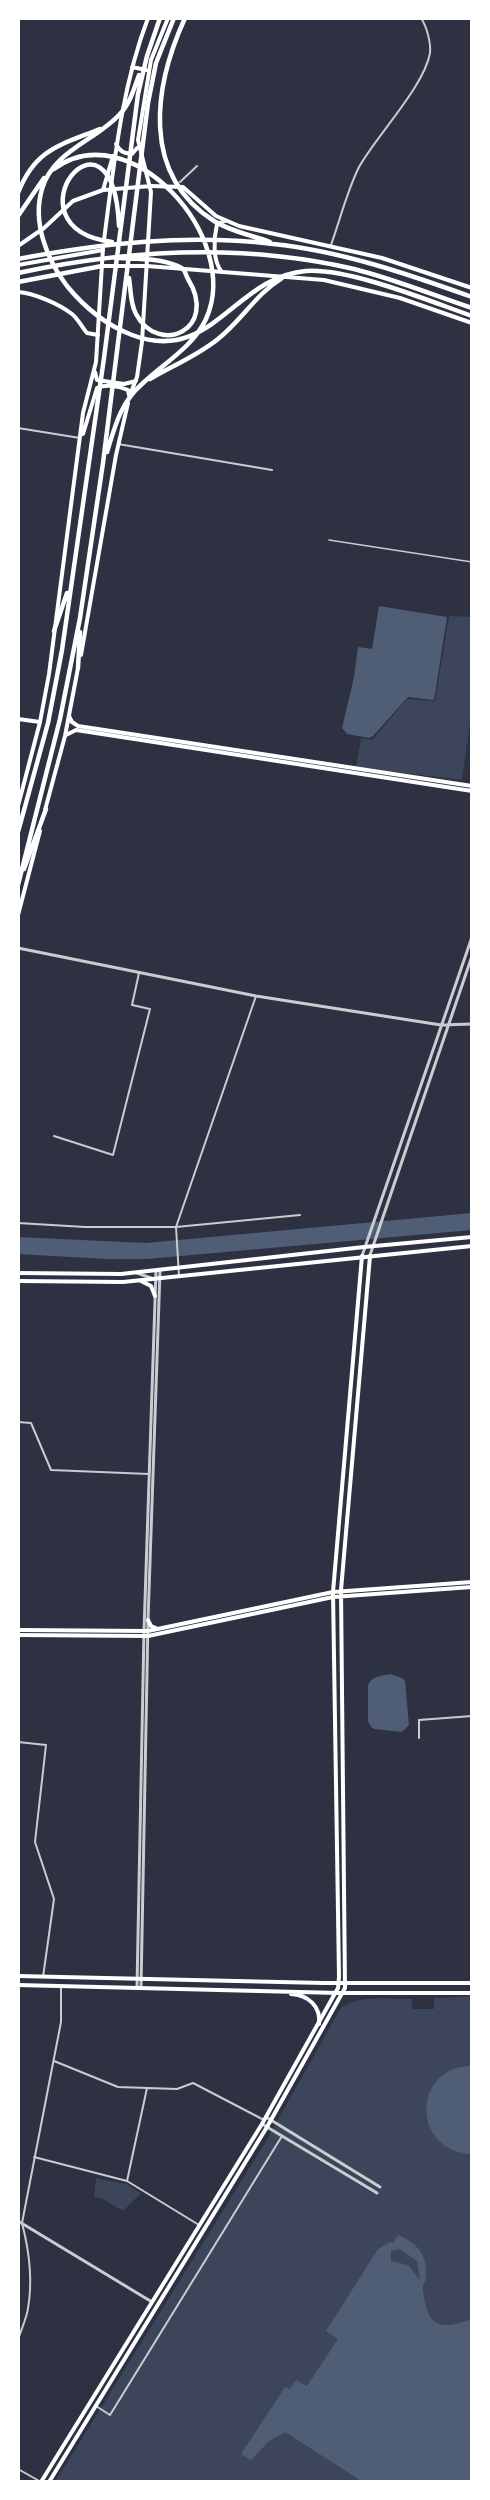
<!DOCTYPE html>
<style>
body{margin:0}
#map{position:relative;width:490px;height:2500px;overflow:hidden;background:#2d3142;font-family:Arial,sans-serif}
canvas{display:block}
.frame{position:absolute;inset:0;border:20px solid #fff;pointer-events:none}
</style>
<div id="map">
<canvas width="490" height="2500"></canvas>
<div class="frame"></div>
</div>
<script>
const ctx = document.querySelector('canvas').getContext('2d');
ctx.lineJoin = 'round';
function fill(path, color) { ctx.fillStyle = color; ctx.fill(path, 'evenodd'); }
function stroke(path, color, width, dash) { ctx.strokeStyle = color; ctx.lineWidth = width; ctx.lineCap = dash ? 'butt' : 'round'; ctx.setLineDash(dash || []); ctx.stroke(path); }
const green = new Path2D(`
 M449 616 472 617V709L462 780 356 767 361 738 372 740 407 699 435 701Z
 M472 1996V2482H55L266 2141 340 2009C355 1994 392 1999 412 1999V2009H434V1998Z
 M96 2178 126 2184 141 2193 123 2211 101 2198 94 2197Z`);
const water = new Path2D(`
 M379 606 447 617 434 700 408 697 373 736 369 738 347 734 342 728 354 677 358 647 372 649Z
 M472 1213V1230L147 1259H106L18 1254V1237L146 1243Z
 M390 1674 402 1678 405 1681 409 1725 402 1732 374 1729 371 1727 368 1721V1685C372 1676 381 1676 390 1674Z
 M472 2066V2154H471C409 2150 414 2065 472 2066Z
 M398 2235C418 2243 428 2256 426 2277 426 2283 422 2283 423 2289 427 2327 439 2331 472 2319V2482H363L285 2432 268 2442 251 2460 241 2454 285 2387 290 2389 296 2380 307 2386 338 2339 326 2331 378 2249 390 2242 393 2243ZM400 2249 417 2261 420 2280 408 2265 391 2261V2251Z`);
const service = new Path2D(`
 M329 540 472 562`);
const minor = new Path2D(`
 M180 182 197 166
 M331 245C340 220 347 191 359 167 376 136 424 87 430 53 431 43 427 27 421 18
 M18 428 80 438
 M118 444 272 470
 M54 1136 113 1155 150 1009 132 1005 139 973
 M18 1223 85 1227H176L300 1215
 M179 1276 176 1227 256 996
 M18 1422 31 1423 51 1470 149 1474
 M419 1738V1720L472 1716
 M18 1742 46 1745 35 1842 54 1899 43 1977
 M54 2061 118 2087 177 2089 193 2083 264 2120
 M34 2157 127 2181 199 2225
 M127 2181 147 2088
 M18 2340C21 2329 27 2318 28 2308 33 2280 29 2250 22 2223L61 2022V1986
 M96 2406 110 2415 282 2136
 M18 2469 41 2482`);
const tertiary = new Path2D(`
 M18 948 256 996 441 1025 472 1024
 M370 1255 472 956
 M362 1256 472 937
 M137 1273 151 1278
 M137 1987 144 1631 156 1271
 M141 1987 148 1620 160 1271
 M266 2117 380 2187
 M262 2124 377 2193
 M18 2221 152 2302`);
const secondary = new Path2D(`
 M132 67 146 70
 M116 144C120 152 124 153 132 154L137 148
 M113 156 103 190 151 186
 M104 240C114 165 121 89 148 18
 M222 272C212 261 214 237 217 224L225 221
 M95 372 97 380 124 384 136 381
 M130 395 137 377 142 342 151 192 138 140 151 60 168 18
 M83 434 97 388C106 384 119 386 128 390L129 395
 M81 655 116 455 128 403
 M69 716 72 722 78 726 472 786
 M18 719 40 722
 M66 735 76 730 472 791
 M18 806 40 722 49 674 83 413 96 362 103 248
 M45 810 65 736 78 668
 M18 915 40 831
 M148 1620 151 1626 156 1628
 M18 1630 148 1631 333 1592 472 1582
 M18 1635 148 1636 333 1597 472 1587
 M41 2482 262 2124 338 1988 339 1977 333 1592 362 1256
 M49 2482 267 2127 345 1988 341 1590 370 1256`);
const primary = new Path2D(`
 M151 186 183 187 216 216 239 226 382 258 472 288
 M18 246 44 228 73 201 103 190
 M18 265 103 250
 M102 266H147L324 280 400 298 472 323
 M18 292C34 293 59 304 72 314 78 319 82 327 87 333L98 335
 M18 1273 121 1274 364 1247 472 1237
 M18 1281 123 1282 472 1246
 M141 1281 151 1286 155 1296
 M18 1976 324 1983H472
 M18 1985 339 1993H472
 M291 1994C308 1995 321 2006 319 2024`);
const trunk = new Path2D(`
 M185 18C154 86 140 174 214 221 232 232 251 235 270 242
 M139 75C134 89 130 104 119 115 95 141 53 151 42 189 32 222 47 260 67 286 85 308 106 325 132 335 212 365 234 277 306 271 350 268 429 301 472 316
 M54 169C129 113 243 237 206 319 193 347 164 363 142 384
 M18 193C35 149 60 145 100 129
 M18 216 44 178
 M112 242C0 227 113 86 119 226
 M119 258C139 259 159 258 178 266 186 269 185 274 188 279 219 329 159 357 136 314 130 303 131 290 129 278
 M18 259C103 243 187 234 273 244 341 251 408 274 472 297
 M18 273C130 249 242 243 354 269 394 279 433 295 472 308
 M18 282 102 266
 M150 379C172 366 197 356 218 339 242 320 256 294 282 278
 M107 452C115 426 121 402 142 384
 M54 631 67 593
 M78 668 80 632
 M18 832 48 723 62 650 104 358 138 94 147 56 160 18
 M24 869 46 809
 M18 885 60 719 80 618 103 463 148 103 156 63 174 18`);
fill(green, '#3c4559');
fill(water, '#4f5d75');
stroke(service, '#caccd0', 1.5);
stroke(minor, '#caccd0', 2);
stroke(tertiary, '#caccd0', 3);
stroke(secondary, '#fff', 4);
stroke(primary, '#fff', 4);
stroke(trunk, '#fff', 4.5);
</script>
